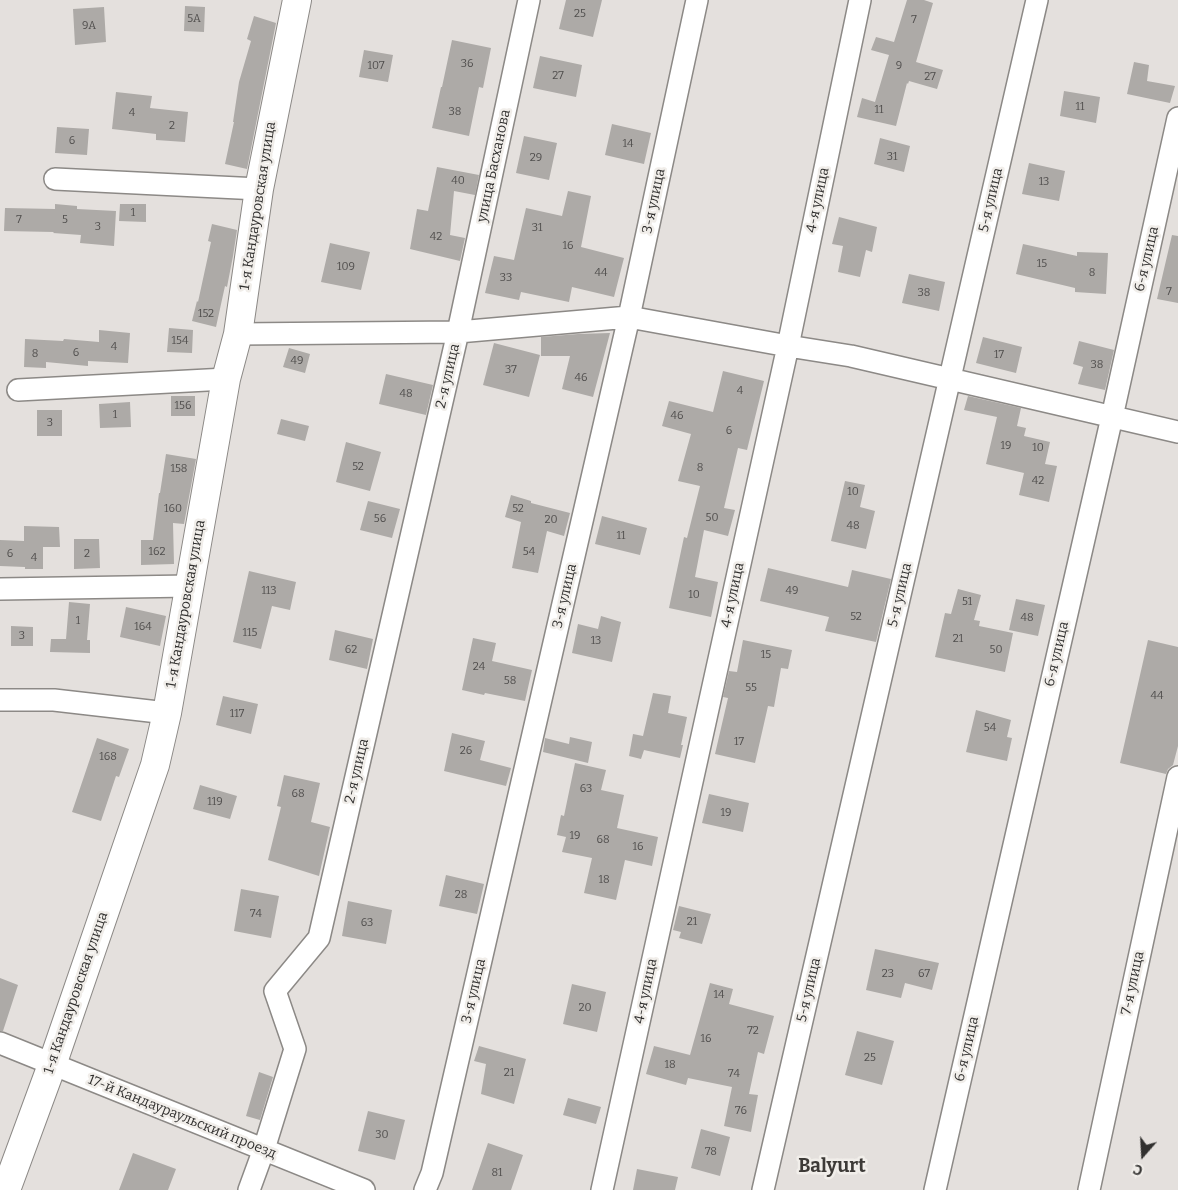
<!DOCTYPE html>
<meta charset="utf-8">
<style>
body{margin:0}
#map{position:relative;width:1178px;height:1190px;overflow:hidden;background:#e4e0dd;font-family:Bitter,serif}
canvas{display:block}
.north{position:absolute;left:1118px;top:1130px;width:50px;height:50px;-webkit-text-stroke:4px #f1eeea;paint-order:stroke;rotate:199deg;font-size:14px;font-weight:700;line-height:20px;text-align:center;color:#31302f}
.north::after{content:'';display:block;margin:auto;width:18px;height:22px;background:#31302f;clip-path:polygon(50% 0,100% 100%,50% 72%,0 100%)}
</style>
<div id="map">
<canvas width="1178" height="1190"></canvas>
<div class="north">С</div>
</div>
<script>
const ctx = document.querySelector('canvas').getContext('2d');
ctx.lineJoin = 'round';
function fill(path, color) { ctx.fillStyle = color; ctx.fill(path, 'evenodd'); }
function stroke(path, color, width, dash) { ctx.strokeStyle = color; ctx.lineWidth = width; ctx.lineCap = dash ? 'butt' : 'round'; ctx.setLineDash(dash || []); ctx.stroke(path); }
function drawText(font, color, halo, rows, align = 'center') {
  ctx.font = font + ' Bitter,serif'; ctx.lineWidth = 5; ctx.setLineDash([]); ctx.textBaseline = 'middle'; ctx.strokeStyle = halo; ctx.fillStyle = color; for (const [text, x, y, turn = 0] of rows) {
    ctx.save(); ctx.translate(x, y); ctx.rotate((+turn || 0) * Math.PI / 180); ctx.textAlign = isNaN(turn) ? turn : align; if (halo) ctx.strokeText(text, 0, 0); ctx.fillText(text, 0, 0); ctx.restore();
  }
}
const building = new Path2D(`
 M566 0H602L593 37 559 29Z
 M907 0H924L933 3 916 62 943 70 937 89 909 81 908 84 907 83 896 126 857 117 862 98 875 102 889 55 871 50 876 37 894 42Z
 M185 6 205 7 204 32 184 31Z
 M104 7 106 42 75 45 73 9Z
 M254 16 276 23 247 169 225 164 234 122H233L239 82 251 41 247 39Z
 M452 40 491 48 483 88 479 87 469 136 432 128 441 87H442Z
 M364 50 393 55 388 82 359 77Z
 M540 56 582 65 576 97 533 88Z
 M1134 62 1149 65 1147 81 1175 86 1170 103 1127 94Z
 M1064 91 1100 97 1096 123 1060 116Z
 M116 92 152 96 150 108 188 112 185 142 156 140V134L112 129Z
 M612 124 651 133 644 164 605 155Z
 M57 127 89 129 87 155 55 153Z
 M524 136 557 143 549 180 516 173Z
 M880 138 910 146 904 172 874 164Z
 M1029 163 1065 171 1059 201 1022 194Z
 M437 167 479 175 475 195 454 191 450 235 465 238 460 261 410 249 417 209 428 211Z
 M568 191 591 196 581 247 624 258 614 297 572 287 569 302 521 292 519 300 485 293 494 256 514 260 526 208 562 216Z
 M55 204 77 206V209L116 211 114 246 80 243 81 235 53 233 54 232 4 231 5 208 55 209Z
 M120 204H146V222L119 221Z
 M839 217 877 227 872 252 866 250 860 277 838 272 843 246 832 244Z
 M212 224 237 230 233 256 227 287 225 286 216 327 192 321 197 301 198 302 211 242 208 241Z
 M1172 235 1178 236V303L1157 299Z
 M330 243 370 252 361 290 321 282Z
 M1023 244 1077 256V252L1108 253 1106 294 1075 292V288L1016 274Z
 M909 274 945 282 939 311 902 303Z
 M169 328 193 330 192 353 167 352Z
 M99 330 130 333 128 363 88 361V366L46 362V368L24 367 25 339 63 341 64 339 99 342Z
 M610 333 593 397 562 389 570 356H541V337L578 334Z
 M983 337 1022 347 1016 373 976 363Z
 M1079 341 1114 350 1105 390 1078 384 1083 367 1073 364Z
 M494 343 540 355 529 397 483 385Z
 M289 348 310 354 305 373 283 367Z
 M723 371 764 381 747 450 738 448 724 508 735 510 728 536 704 530 695 577 718 582 711 617 669 608 684 537 687 538 700 486 678 481 691 434 662 426 669 401 713 412Z
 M386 374 433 385 426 415 379 404Z
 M171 396H195V416H171Z
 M968 396 1021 408 1017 426 1026 428 1024 436 1050 442 1045 464 1057 466 1049 502 1019 495 1024 473 986 464 997 417 964 410Z
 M130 402 131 427 100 428 99 404Z
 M37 410H62V436H37Z
 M281 419 309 426 305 441 277 434Z
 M346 442 381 452 370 491 336 482Z
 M166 454 196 459 184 524 173 523 174 564 141 565V540H153L159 493H160Z
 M845 481 865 485 860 507 875 511 866 549 831 541Z
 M511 495 531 501V503L570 513 564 536 547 531 538 573 512 568 521 522 505 517Z
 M368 501 400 509 392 538 360 530Z
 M602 516 647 528 640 555 595 544Z
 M24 526 59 527 60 547H43V569H25V567L0 566V540L24 541Z
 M74 539H99L100 568 74 569Z
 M768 568 848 587 852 570 891 579 876 642 825 631 829 617 760 601Z
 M249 571 296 582 290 610 272 606 261 649 233 642Z
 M958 589 981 595 974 620 980 621 979 626 1013 633 1005 672 935 657 945 613 951 614Z
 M1016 599 1045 605 1038 636 1009 630Z
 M69 602 90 604 87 640H90V653L50 652 51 639H66Z
 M126 607 166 616 160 646 120 637Z
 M601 616 621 622 612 662 572 653 578 624 598 629Z
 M11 626 33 627V646H11Z
 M335 630 373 639 367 669 329 660Z
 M473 638 496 643 492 661 532 670 525 701 485 693 484 695 462 690Z
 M743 640 792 650 788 669 781 668 774 707 768 706 755 763 715 754 728 698 723 697 729 671 737 672Z
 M1148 640 1178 647V746L1173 765 1168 769 1166 774 1120 763Z
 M653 693 671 696 668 713 687 717 681 745H683L680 758 644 750 641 759 629 756 633 734 643 736Z
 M223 696 258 704 251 734 216 725Z
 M976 710 1011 720 1007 737 1012 738 1007 761 966 752Z
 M452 733 485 741 480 760 511 768 506 786 444 771Z
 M570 737 592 742 588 763 543 752 545 738 569 744Z
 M97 738 129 749 119 777 116 776 101 821 72 812Z
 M575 763 606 770 601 790 624 795 617 828 658 837 652 866 625 860 616 900 584 893 592 858 562 852 566 837 557 835 561 815 564 816Z
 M284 775 320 783 311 822 330 827 319 876 268 860 281 807 277 806Z
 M200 785 237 796 230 819 193 809Z
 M709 794 749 803 743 832 702 823Z
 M446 875 484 884 477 914 439 906Z
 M241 889 279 896 271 938 234 931Z
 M348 901 392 910 386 944 342 936Z
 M679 906 711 914 702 944 679 938 681 932 673 930Z
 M875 949 939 963 932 990 905 983 901 998 866 990Z
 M0 978 18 985 3 1031H0Z
 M710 983 733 989 729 1004 774 1016 764 1054 758 1052 749 1094 758 1095 751 1132 724 1126 732 1087 688 1078 686 1085 646 1074 654 1046 690 1055Z
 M572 984 606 992 597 1032 563 1024Z
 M857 1031 894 1041 882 1085 845 1075Z
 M479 1046 526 1059 514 1104 481 1094 486 1064 474 1061Z
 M259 1072 273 1077 260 1120 246 1116Z
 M568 1098 601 1107 596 1124 563 1115Z
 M368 1111 405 1120 395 1160 358 1151Z
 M701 1129 730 1137 720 1176 691 1168Z
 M488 1143 523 1155 511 1190H472Z
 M133 1153 176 1169 168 1190H119Z
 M637 1169 678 1177 675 1190H633Z`);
const street = new Path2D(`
 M55 179 259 189
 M238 334 458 332 629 317 788 346 851 356 1178 432
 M18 390 226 379
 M0 589 190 586
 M0 700H54L167 713
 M0 1043 364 1190
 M249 1190 264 1149 295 1049 275 991 319 938 458 332 529 0
 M425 1190 432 1173 629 317 697 0
 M602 1190 788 346 860 0
 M763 1190 1037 0
 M935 1190 1112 417 1178 118
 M1089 1190 1178 777`);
const secondary = new Path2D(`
 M6 1190 52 1065 155 765 167 713 226 379 238 334 259 189 297 0`);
const numberNames = [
 ["25",580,14],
 ["5А",194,19],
 ["7",914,20],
 ["9А",89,26],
 ["36",467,64],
 ["107",376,66],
 ["9",899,66],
 ["27",558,76],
 ["27",930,77],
 ["11",1080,107],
 ["11",879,110],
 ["38",455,112],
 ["4",132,113],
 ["2",172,126],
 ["6",72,141],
 ["14",628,144],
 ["31",892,157],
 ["29",536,158],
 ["40",458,181],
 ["13",1044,182],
 ["1",133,213],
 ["7",19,220],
 ["5",65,220],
 ["3",98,227],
 ["31",537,228],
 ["42",436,237],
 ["16",568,246],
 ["15",1042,264],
 ["109",346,267],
 ["44",601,273],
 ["8",1092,273],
 ["33",506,278],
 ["7",1169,292],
 ["38",924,293],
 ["152",206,314],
 ["154",180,341],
 ["4",114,347],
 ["6",76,353],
 ["8",35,354],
 ["17",999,355],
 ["49",297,361],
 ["38",1097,365],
 ["37",511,370],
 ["46",581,378],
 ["4",740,391],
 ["48",406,394],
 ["156",183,406],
 ["1",115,415],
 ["46",677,416],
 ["3",50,423],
 ["6",729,431],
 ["19",1006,446],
 ["10",1038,448],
 ["52",358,467],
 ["8",700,468],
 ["158",179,469],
 ["42",1038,481],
 ["10",853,492],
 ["160",173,509],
 ["52",518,509],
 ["50",712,518],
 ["56",380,519],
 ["20",551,520],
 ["48",853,526],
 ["11",621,536],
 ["162",157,552],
 ["54",529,552],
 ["6",10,554],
 ["2",87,554],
 ["4",34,558],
 ["113",269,591],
 ["49",792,591],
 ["10",694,595],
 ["51",967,602],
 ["52",856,617],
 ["48",1027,618],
 ["1",78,621],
 ["164",143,627],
 ["115",250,633],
 ["3",22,636],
 ["21",958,639],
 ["13",596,641],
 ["62",351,650],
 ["50",996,650],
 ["15",766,655],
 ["24",479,667],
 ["58",510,681],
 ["55",751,688],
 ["44",1157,696],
 ["117",237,714],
 ["54",990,728],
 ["17",739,742],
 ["26",466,751],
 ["168",108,757],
 ["63",586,789],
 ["68",298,794],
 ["119",215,802],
 ["19",726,813],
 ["19",575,836],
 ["68",603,840],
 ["16",638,847],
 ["18",604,880],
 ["28",461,895],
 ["74",256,914],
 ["21",692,922],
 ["63",367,923],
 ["23",888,974],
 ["67",924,974],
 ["14",719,995],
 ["20",585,1008],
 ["72",753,1031],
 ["16",706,1039],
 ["25",870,1058],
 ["18",670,1065],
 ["21",509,1073],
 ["74",734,1074],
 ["76",741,1111],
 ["30",382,1135],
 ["78",711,1152],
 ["81",497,1173]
];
const streetNames = [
 ["улица Басханова",494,166,-78],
 ["4-я улица",818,200,-78],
 ["5-я улица",991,200,-77],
 ["3-я улица",654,201,-78],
 ["1-я Кандауровская улица",258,206,-81],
 ["6-я улица",1147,259,-77],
 ["2-я улица",448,376,-77],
 ["4-я улица",733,595,-78],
 ["5-я улица",900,595,-77],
 ["3-я улица",565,596,-77],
 ["1-я Кандауровская улица",186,604,-80],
 ["6-я улица",1057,654,-77],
 ["2-я улица",357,771,-77],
 ["7-я улица",1133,983,-78],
 ["5-я улица",809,990,-77],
 ["3-я улица",474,991,-77],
 ["4-я улица",646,991,-78],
 ["1-я Кандауровская улица",76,993,-71],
 ["6-я улица",967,1049,-77],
 ["17-й Кандаураульский проезд",182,1117,22]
];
const districtNames = [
 ["Balyurt",832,1167]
];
fill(building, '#adaaa7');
stroke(street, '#8c8986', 24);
stroke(secondary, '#8c8986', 30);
stroke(street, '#fff', 21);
stroke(secondary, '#fff', 28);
drawText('11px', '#504e4d', null, numberNames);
drawText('14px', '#31302f', '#f1eeea', streetNames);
drawText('bold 19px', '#3d3a37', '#f1eeea', districtNames);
</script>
